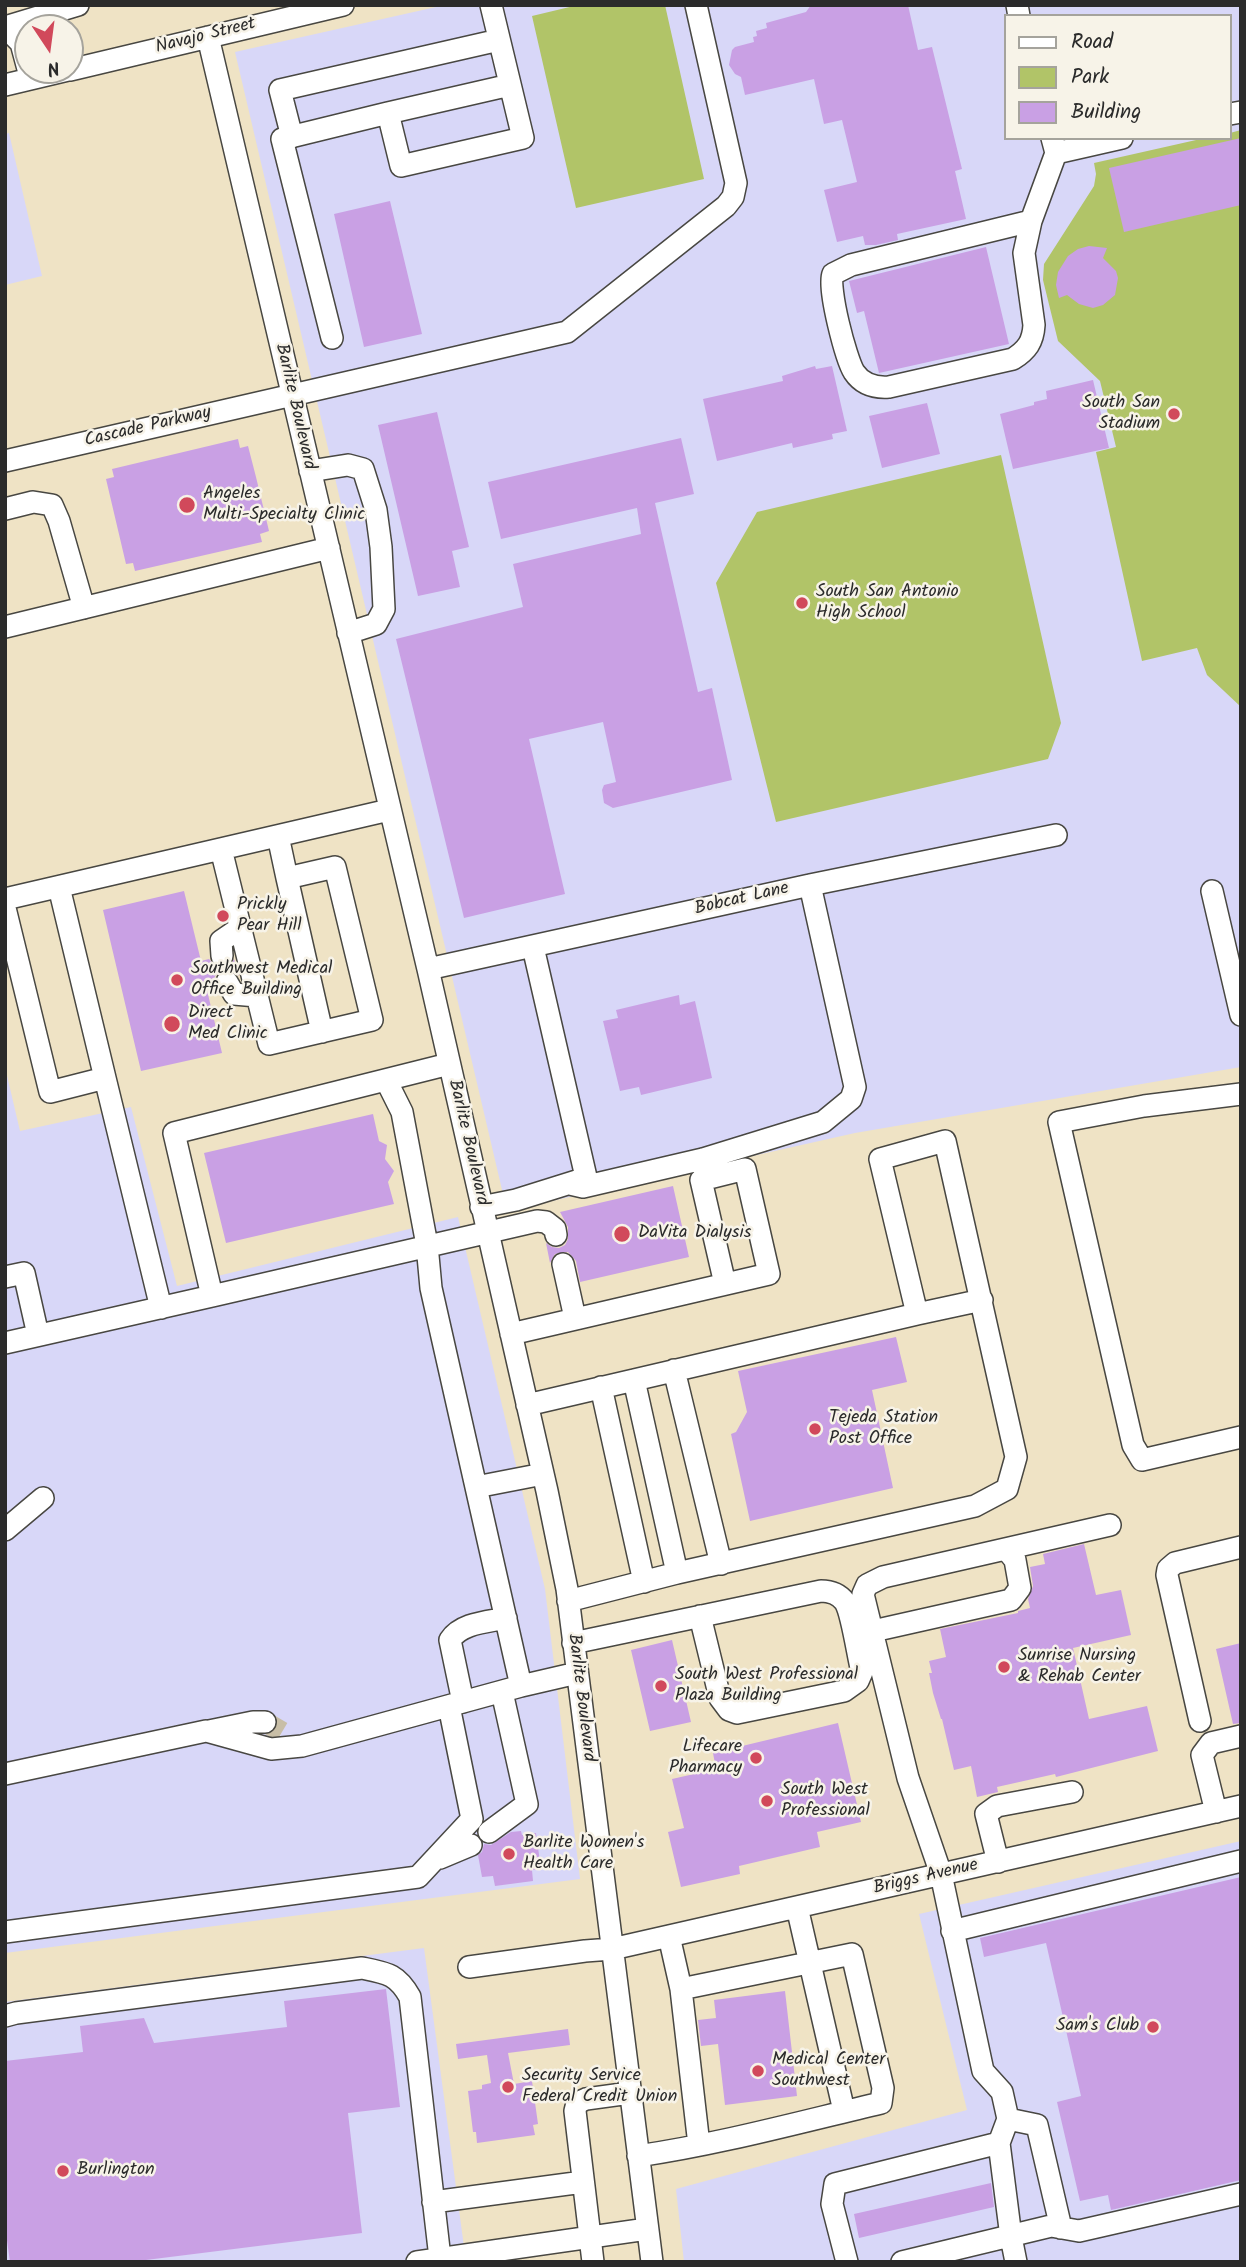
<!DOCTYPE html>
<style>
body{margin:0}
#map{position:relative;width:1246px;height:2267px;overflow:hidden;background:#efe3c5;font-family:Kalam,sans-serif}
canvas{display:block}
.frame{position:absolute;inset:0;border:7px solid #2b2b2b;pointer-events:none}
.legend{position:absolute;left:1004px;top:14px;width:228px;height:126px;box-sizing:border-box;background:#f7f3e8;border:2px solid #a5a39c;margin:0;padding:9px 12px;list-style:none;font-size:21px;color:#2b2b2b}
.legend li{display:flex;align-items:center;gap:14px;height:35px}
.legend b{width:35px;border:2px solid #a5a39c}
.north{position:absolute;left:14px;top:14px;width:70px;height:70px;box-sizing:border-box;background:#f7f3e8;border:2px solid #a5a39c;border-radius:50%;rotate:167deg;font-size:19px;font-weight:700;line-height:28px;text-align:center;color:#2b2b2b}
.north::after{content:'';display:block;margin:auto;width:24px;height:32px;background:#d1495b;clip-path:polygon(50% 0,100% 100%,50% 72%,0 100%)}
</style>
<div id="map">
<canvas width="1246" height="2267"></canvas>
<div class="frame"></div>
<ul class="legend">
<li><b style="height:9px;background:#fff"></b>Road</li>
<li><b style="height:19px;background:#b1c468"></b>Park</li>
<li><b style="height:19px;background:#c9a0e4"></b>Building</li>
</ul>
<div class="north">N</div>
</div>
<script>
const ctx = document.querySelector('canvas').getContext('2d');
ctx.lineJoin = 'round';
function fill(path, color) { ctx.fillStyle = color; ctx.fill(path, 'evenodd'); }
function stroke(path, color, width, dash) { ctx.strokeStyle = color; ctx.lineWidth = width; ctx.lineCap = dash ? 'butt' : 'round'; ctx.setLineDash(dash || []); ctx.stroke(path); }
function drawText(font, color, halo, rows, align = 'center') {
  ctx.font = font + ' Kalam,sans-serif'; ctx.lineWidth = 5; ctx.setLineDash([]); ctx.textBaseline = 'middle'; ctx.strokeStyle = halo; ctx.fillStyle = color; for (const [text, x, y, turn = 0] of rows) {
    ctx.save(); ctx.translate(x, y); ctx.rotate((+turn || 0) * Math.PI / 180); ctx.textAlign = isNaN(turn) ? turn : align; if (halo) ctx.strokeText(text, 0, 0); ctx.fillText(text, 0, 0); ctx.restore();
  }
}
const built = new Path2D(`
 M445 5H1241V1067L855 1133 507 1211 235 52ZM1006 16H1230V138H1006Z
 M9 133 42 276 5 285V134Z
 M5 1067 20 1131 131 1107 177 1286 458 1217 545 1589 580 1879 5 1953Z
 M1241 1841V2262H684L676 2189 967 2110 919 1914Z
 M424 1948 466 2262H5V2002Z`);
const green = new Path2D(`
 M578 5H665L704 179 576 208 532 16Z
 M1241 130V707L1207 675 1197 648 1142 661 1096 452 1116 447 1100 381 1058 341 1043 280 1044 264 1094 186 1096 174 1094 163 1205 138H1230V133Z
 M1001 455 1061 723 1048 759 776 822 716 583 757 512Z`);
const building = new Path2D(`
 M811 5H908L918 50 932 47 962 169 955 171 966 219 897 234 898 240 876 245H865L863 236 837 242 824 190 857 182 842 120 824 124 814 79 745 95 741 77 735 74 729 65 732 50 735 47 754 42 753 37 757 36 756 31 767 28 766 23 806 12Z
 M1241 138V205L1124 232 1109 168Z
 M390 201 422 334 364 347 334 214Z
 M1089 246 1107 248 1103 258 1116 271 1118 278 1115 295 1103 305 1093 308 1079 304 1067 295 1059 298 1056 285 1058 272 1068 256 1078 249Z
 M986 247 1009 344 879 373 864 311 857 313 849 281Z
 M815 366 816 369 832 366 847 431 832 434 833 439 793 448 792 443 717 461 703 399 783 381 782 376Z
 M1093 380 1109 448 1013 469 1000 414 1034 405V402L1047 399 1046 391Z
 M927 403 940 454 882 468 869 416Z
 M437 412 469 547 452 551 460 587 418 596 378 425Z
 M681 438 694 494 655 503 698 692 712 688 732 780 613 808 604 803 602 790 604 785 616 782 603 722 529 739 565 894 464 918 396 639 523 607 513 564 641 534 637 508 501 539 488 482Z
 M238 439 240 448 248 446 256 477 269 531 260 534 262 542 135 571 133 563 126 564 106 479 114 477 112 469Z
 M184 891 201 961 209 959 216 967 222 969 230 966 234 959 239 976 233 970H221L215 976 214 984 206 986 222 1053 141 1071 103 910Z
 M679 995 680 1005 695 1001 712 1078 641 1095 639 1087 620 1091 603 1021 618 1018 616 1010Z
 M373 1114 379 1141 387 1145 385 1159 394 1171 388 1182 394 1204 226 1243 204 1153Z
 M673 1186 689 1257 580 1282 576 1261 568 1252 555 1254 550 1263 546 1243 552 1247 559 1248 565 1245 568 1239V1227L560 1212Z
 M896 1337 907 1382 872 1390 893 1488 750 1521 731 1434 736 1432 747 1412 738 1371Z
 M1084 1544 1096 1595 1121 1590 1131 1635 1073 1648 1089 1719 1147 1706 1158 1751 1056 1777 1055 1774 997 1787 998 1792 977 1797 971 1766 954 1770 942 1719H941L933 1693 929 1673H932L929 1661 946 1657 940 1629 1018 1613V1611L1030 1608 1028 1599 1033 1586 1030 1567 1045 1564 1043 1554Z
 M672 1640 691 1722 650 1731 631 1650Z
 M1241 1643V1723L1233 1724 1216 1649Z
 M838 1723 861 1822 817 1832 820 1847 739 1866 740 1874 681 1887 668 1832 684 1828 672 1779 716 1769 713 1753Z
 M521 1831 522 1835 536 1833 541 1869 532 1870 533 1881 495 1886 493 1876 482 1877 478 1855 482 1852 484 1844 491 1845 511 1832Z
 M1241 1877V2180L1111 2210 1108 2195 1080 2201 1057 2102 1081 2096 1046 1943 984 1957 980 1938Z
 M386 1989 400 2107 348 2113 362 2233 130 2262H10L5 2226V2061L83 2052 80 2026 144 2018 154 2043 287 2027 284 2001Z
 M785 1991 797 2096 725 2105 718 2044 701 2046 698 2020 716 2018 714 2000Z
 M568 2029 570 2045 508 2053 514 2084 532 2081 538 2124 533 2125 535 2135 477 2143 476 2132H473L468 2091 482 2089V2085L491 2083 487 2055 458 2059 456 2044Z
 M991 2183 994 2207 859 2238 854 2214Z`);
const minorTunnel = new Path2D(`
 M265 1722 282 1732`);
const minor = new Path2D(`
 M1017 5 1019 16
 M5 27 78 5
 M5 27 21 43 28 69
 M208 37 428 969 547 1491 567 1589 652 2262
 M70 70 343 5
 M5 85 68 70
 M388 113 510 85
 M1230 114 1241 112
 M292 137 280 90 499 40
 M1056 153 1122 138
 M1031 221 851 265 833 274C827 287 846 359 854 372 862 384 875 388 889 387L1013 359C1027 350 1033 342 1034 325L1024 253 1031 221 1056 153 1052 138
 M332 338 282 139 388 113 401 166 523 138 491 5
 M5 461 567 332 726 206 733 197 736 183 696 5
 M310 471 348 465 363 469 376 510 381 547 384 609 376 624 348 633
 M5 509 33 502 52 505 59 521 84 608
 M5 627 329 548
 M221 849 269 1044 372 1020 335 867 287 878 278 836
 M287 878 322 1032
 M1212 891 1241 1015
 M5 899 389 810
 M5 908 50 1092 105 1078 59 887
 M533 947 586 1177
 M222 956 221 941 240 928
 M428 969 810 885 1056 835
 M227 982 234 994 257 996
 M449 1064 174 1133 212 1296 537 1221 546 1222 555 1229 556 1235
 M105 1078 161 1308
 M1241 1094 1144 1106 1059 1122 1133 1445 1142 1460 1241 1437
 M570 1184 583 1187 703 1159 823 1122 851 1099 855 1087 810 885
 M481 1207 516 1200 583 1179
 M563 1264 575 1318
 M5 1277 24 1273 38 1335
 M917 1314 982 1300
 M511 1334 769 1274 745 1169 701 1180 725 1284
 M5 1343 212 1296
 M674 1370 721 1564
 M634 1380 677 1573
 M601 1387 644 1582
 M527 1405 917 1314 880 1159 945 1141 1016 1457 1007 1489 975 1506 677 1573 568 1601
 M476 1487 543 1474
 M5 1530 43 1498
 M873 1631 1011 1600 1020 1588 1015 1560 1006 1549
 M573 1643 821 1591C830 1591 839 1594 845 1602 852 1613 858 1657 862 1672L858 1681 844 1691 737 1713 729 1710 720 1698 700 1616
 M521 1686 577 1673
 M463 1702 450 1640C461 1623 487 1622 506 1618
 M1200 1721 1167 1575 1168 1569 1175 1563 1241 1547
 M209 1731 253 1722H265
 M5 1774 206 1731 271 1749 302 1746 521 1686 431 1288 427 1245 402 1112 386 1080
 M1216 1812 1202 1755 1211 1743 1241 1736
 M489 1832 527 1804 502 1692
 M440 1858 471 1845
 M998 1862 986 1814 997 1806 1072 1792
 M797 1907 844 2111
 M952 1931 1241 1861
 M5 1932 418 1877 472 1819 449 1706
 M669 1936 681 1989
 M469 1967 585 1951 612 1949 1241 1806
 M5 2016 16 2013 362 1968C387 1973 397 1974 410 1997L440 2258
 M1008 2119 1037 2125 1061 2228
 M638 2156C720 2144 800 2122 881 2103L883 2088 852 1954 681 1989 699 2145
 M433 2202 583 2182
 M417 2262 647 2229
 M593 2262 575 2111 577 2103 586 2099 630 2093
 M847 2262 832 2204 835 2184 999 2143
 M902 2262 1051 2226 1079 2231 1241 2194
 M1016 2262 1011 2237 999 2143 1008 2119 1002 2092 983 2071 941 1874 908 1778 863 1594 867 1585 883 1577 1110 1525`);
const markers = [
 [1174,414,7,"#d1495b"],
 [187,505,9,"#d1495b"],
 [802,603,7,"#d1495b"],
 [223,916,7,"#d1495b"],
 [177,980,7,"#d1495b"],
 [172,1024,9,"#d1495b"],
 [622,1234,9,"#d1495b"],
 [815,1429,7,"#d1495b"],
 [1004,1667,7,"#d1495b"],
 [661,1686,7,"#d1495b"],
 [756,1758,7,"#d1495b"],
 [767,1801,7,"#d1495b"],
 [509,1854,7,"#d1495b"],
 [1153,2027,7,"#d1495b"],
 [758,2071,7,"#d1495b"],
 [508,2087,7,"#d1495b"],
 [63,2171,7,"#d1495b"]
];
const streetNames = [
 ["Navajo Street",206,37,-14],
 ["Barlite Boulevard",294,407,77],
 ["Cascade Parkway",148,428,-13],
 ["Bobcat Lane",742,900,-13],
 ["Barlite Boulevard",467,1143,77],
 ["Barlite Boulevard",580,1698,83],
 ["Briggs Avenue",926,1878,-13]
];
const poiNames = [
 ["South San",1160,404,"right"],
 ["Stadium",1160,425,"right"],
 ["Angeles",203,495],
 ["Multi-Specialty Clinic",203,516],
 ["South San Antonio",816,593],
 ["High School",816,614],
 ["Prickly",237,906],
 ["Pear Hill",237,927],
 ["Southwest Medical",191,970],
 ["Office Building",191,991],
 ["Direct",188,1014],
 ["Med Clinic",188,1035],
 ["DaVita Dialysis",638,1234],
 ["Tejeda Station",829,1419],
 ["Post Office",829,1440],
 ["Sunrise Nursing",1018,1657],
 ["& Rehab Center",1018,1678],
 ["South West Professional",675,1676],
 ["Plaza Building",675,1697],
 ["Lifecare",742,1748,"right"],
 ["Pharmacy",742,1769,"right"],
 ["South West",781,1791],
 ["Professional",781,1812],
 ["Barlite Women's",523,1844],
 ["Health Care",523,1865],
 ["Sam's Club",1139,2027,"right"],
 ["Medical Center",772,2061],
 ["Southwest",772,2082],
 ["Security Service",522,2077],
 ["Federal Credit Union",522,2098],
 ["Burlington",77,2171]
];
fill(built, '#d8d7f8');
fill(green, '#b1c468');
fill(building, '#c9a0e4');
stroke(minorTunnel, '#c8bea6', 21, [21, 10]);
stroke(minor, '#484742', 24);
stroke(minor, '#fff', 21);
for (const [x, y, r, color] of markers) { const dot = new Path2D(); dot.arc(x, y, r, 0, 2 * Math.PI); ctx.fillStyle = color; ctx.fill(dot); stroke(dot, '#f7f3e8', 2.5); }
drawText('18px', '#2b2b2b', '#f7f3e8', streetNames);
drawText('18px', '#2b2b2b', '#f7f3e8', poiNames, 'left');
</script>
